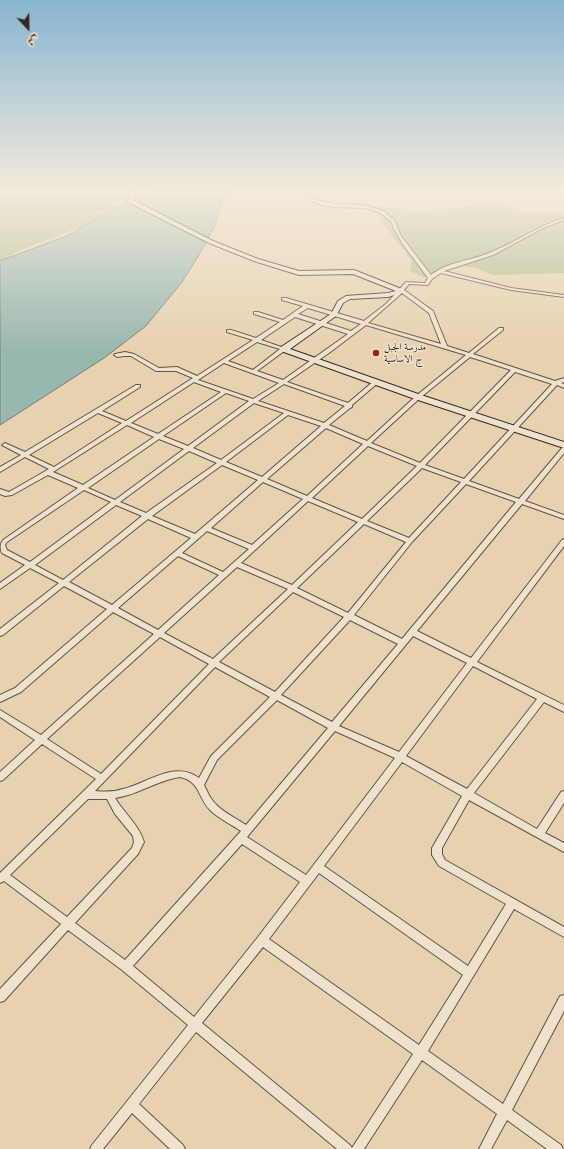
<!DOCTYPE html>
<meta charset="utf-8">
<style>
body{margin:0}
#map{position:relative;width:564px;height:1149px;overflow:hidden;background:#e7d2b0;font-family:"Old Standard TT",Amiri,serif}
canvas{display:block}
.north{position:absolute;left:8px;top:8px;width:40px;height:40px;-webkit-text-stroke:3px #efe2cc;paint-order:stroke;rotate:158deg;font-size:11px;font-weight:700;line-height:16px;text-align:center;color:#382721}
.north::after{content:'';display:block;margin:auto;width:14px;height:18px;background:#382721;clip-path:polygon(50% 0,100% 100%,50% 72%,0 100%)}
</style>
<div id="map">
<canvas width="564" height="1149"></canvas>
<div class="north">ش</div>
</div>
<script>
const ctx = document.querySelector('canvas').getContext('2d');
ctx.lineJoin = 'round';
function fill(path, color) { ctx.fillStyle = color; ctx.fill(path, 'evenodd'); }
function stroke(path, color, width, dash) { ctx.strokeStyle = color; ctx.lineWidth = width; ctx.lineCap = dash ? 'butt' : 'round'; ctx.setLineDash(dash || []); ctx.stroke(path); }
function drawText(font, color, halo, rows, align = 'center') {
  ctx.font = font + ' "Old Standard TT",Amiri,serif'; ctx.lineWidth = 3; ctx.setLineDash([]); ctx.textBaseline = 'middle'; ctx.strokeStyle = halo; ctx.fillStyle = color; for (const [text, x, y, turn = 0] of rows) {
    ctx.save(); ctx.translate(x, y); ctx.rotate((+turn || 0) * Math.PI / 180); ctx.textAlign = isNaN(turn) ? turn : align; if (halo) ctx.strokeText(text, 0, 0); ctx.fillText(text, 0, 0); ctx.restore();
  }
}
const green = new Path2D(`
 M0 191H132L130 194 122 201 111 206 93 220 80 227 21 250 0 262Z
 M495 200 521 213H564V273L493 275 476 268 463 266 424 277 410 271 412 261 383 224 372 205 411 211 450 209Z`);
const water = new Path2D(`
 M159 191H230L224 197 215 225 199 255 182 282 146 326 104 358 0 425V261L69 235 113 208Z`);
const stream = new Path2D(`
 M0 208H114`);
const street = new Path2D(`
 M312 199 334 204 364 205 375 208 385 212 394 220 401 236 431 275C447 262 470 261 489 253 515 243 537 226 564 218V220L543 228 493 255 444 271 511 288 564 295V297L511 290 441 273 432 279 428 285 409 284 404 290 433 311 447 346 469 353 499 328H503V330L473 354 555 381 564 378V382L561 383 564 384V388L557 385 469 481 519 499 562 448 564 447V453L525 501 564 515V519L522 504 417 631 471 658 562 540 564 539V546L477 662 564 705V712L544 702 474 793 537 829 561 792 564 791V803L545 833 564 843V852L469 800 442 848V854L445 860 564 927V937L514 909 428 1051 503 1104 560 996 564 995V1011L512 1110 561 1145 563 1149H547L507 1120 491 1149H479L497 1114 422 1060 364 1149H337L196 1032 139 1104 183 1145 185 1149H170L132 1113 103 1149H90L92 1145 188 1025 122 970 68 930 4 1001 0 1002V989L61 924 4 881 0 883V873L96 779 42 744 3 780 0 781V772L35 740 0 717V710L41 735 154 634 113 612 21 692 0 702V695L15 688 107 609 64 586 3 635 0 636V629L59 583 30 568 0 589V583L25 565 2 553C0 548 0 544 3 540L78 488 48 475 12 495 5 496 0 494V489L9 492 49 469 25 457 0 472V467L21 455 2 445 5 443 7 444 25 452 136 385H140V387L102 411 126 421 193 378 176 371H156L131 356H125L117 357 114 355 115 354 125 352 134 354 159 368 177 367 197 376 253 340 227 332V330H231L256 338 280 322 254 314V312H258L283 320 303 306 282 300V298H286L364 321 387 303 406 282 425 283 428 278 402 243 394 229 391 221 382 214 373 210 364 208 334 207 322 205 312 201ZM402 293 429 313 441 344 368 323ZM308 308 361 324 351 331 298 314ZM295 317 348 334 283 380 257 371 287 349 261 340ZM366 325 466 355 416 396 367 441 329 425 350 408 352 407V405L379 382V380H375L348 403 287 382 329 353ZM257 342 280 349 253 370 228 361ZM470 357 511 370 420 463 371 443 420 398ZM224 363 279 383 253 399 198 380ZM515 372 552 384 464 479 425 465ZM194 382 221 392 158 434 131 423ZM284 384 345 406 324 423 258 401ZM226 393 249 401 188 446 163 436ZM254 403 284 413 221 460 193 448ZM98 413 122 423 54 467 29 455ZM288 415 321 426 262 477 226 462ZM127 425 154 437 83 485 53 472ZM326 428 363 444 307 496 267 479ZM159 439 184 449 115 500 88 488ZM368 446 417 466 362 519 312 498ZM189 451 217 463 146 513 120 502ZM222 465 258 480 195 534 152 516ZM422 468 461 482 409 538 367 521ZM263 482 303 499 252 545 211 528ZM466 484 516 502 402 639 354 615 412 542ZM84 490 111 502 30 562 7 550 5 545 7 542ZM308 501 358 522 292 585 241 563ZM116 505 142 516 63 580 35 565ZM148 519 191 538 112 605 69 582ZM364 524 406 542 348 613 297 588ZM207 531 249 549 223 572 182 553ZM178 556 219 575 158 630 118 608ZM237 567 288 589 213 659 164 633ZM293 592 344 617 275 692 219 662ZM350 620 398 644 332 722 281 695ZM413 636 467 663 399 752 339 726ZM160 637 209 664 101 774 47 739ZM473 666 537 699 467 789 406 756ZM215 667 270 697 211 756 199 778C174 760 148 783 123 789 114 792 104 792 95 791ZM277 700 328 728 246 825C234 817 218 810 210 797 208 793 206 789 204 785L217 760ZM335 731 395 758 306 875 247 837ZM402 762 462 796 432 848V855L439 866 506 904 468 966 324 866ZM180 777C200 781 198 798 210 810 219 819 231 824 241 831L125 960 75 923 138 854 144 842C139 825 124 813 115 798 138 795 157 780 180 777ZM88 799H107L115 814 133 836 134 842 132 848 67 917 10 875ZM242 844 300 882 258 937 194 1017 133 966ZM319 873 463 975 419 1045 269 939ZM263 947 413 1054 352 1148 350 1145 202 1023Z`);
const secondary = new Path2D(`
 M129 191H135L133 200 213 241 258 259 299 271 354 270 404 290V292L388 297 350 299 343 303 336 316 290 349 421 395 564 442V448L415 399 281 351V347L331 314 338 301 346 296 388 293 396 291 353 274 299 275 254 261 209 243 128 202Z`);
const markers = [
 [376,353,4,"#8f2418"]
];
const farPoinames = [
 ["مدرسة الجبل",384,347],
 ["ج الاساسية",384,359]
];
fill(green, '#b0bd90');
fill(water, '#97b7af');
stroke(water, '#717d76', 1);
stroke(stream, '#717d76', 1);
stroke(street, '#645245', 2);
stroke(secondary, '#382721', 2);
fill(street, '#efe2cc');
fill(secondary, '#efe2cc');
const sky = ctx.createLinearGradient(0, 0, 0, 352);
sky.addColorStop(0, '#87b5d1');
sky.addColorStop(0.54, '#f4ebdb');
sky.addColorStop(1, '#f4ebdb00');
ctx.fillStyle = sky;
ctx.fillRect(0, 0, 564, 352);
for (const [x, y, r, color] of markers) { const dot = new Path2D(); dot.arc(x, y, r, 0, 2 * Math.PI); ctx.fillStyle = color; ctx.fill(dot); stroke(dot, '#efe2cc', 1.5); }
drawText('10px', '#382721', '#efe2cc', farPoinames, 'left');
</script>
